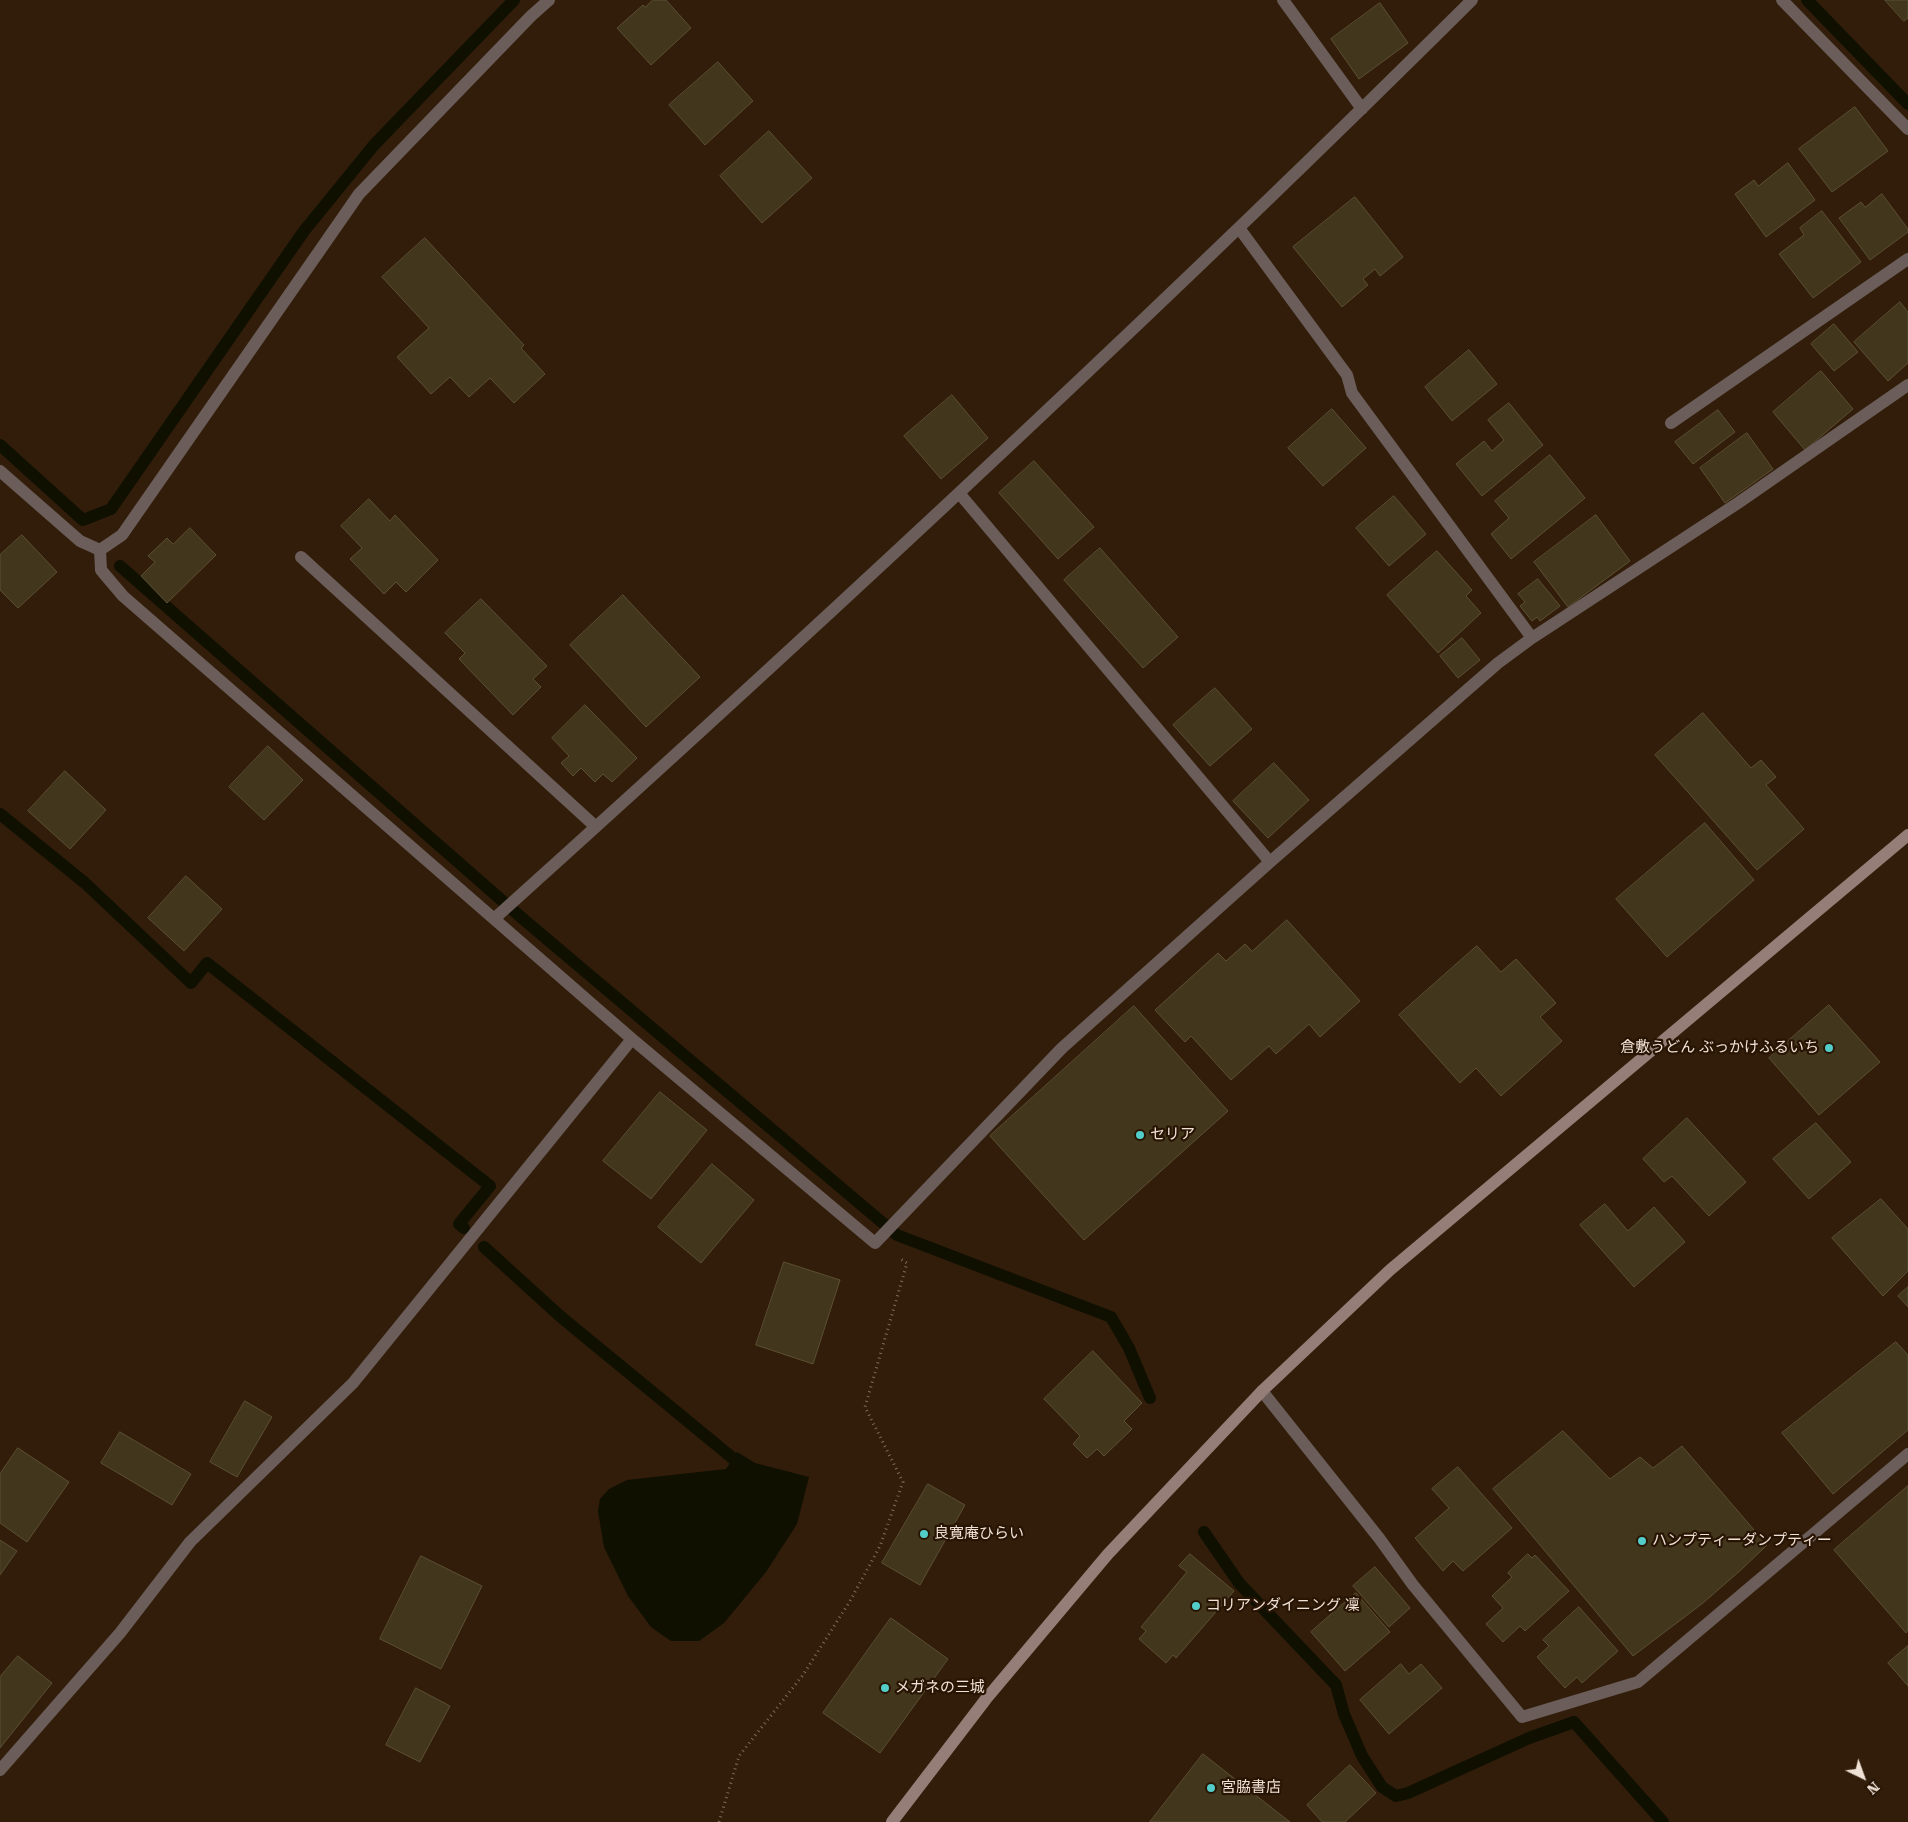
<!DOCTYPE html>
<meta charset="utf-8">
<style>
body{margin:0}
#map{position:relative;width:1908px;height:1822px;overflow:hidden;background:#321d0a;font-family:"Roboto Serif",serif}
canvas{display:block}
.north{position:absolute;left:1838px;top:1752px;width:50px;height:50px;-webkit-text-stroke:4px #281402;paint-order:stroke;rotate:138deg;font-size:14px;font-weight:700;line-height:20px;text-align:center;color:#f0e1d6}
.north::after{content:'';display:block;margin:auto;width:18px;height:22px;background:#f0e1d6;clip-path:polygon(50% 0,100% 100%,50% 72%,0 100%)}
</style>
<div id="map">
<canvas width="1908" height="1822"></canvas>
<div class="north">N</div>
</div>
<script>
const ctx = document.querySelector('canvas').getContext('2d');
ctx.lineJoin = 'round';
function fill(path, color) { ctx.fillStyle = color; ctx.fill(path, 'evenodd'); }
function stroke(path, color, width, dash) { ctx.strokeStyle = color; ctx.lineWidth = width; ctx.lineCap = dash ? 'butt' : 'round'; ctx.setLineDash(dash || []); ctx.stroke(path); }
function drawText(font, color, halo, rows, align = 'center') {
  ctx.font = font + ' "Roboto Serif","Noto Sans JP",serif'; ctx.lineWidth = 4.5; ctx.setLineDash([]); ctx.textBaseline = 'middle'; ctx.strokeStyle = halo; ctx.fillStyle = color; for (const [text, x, y, turn = 0] of rows) {
    ctx.save(); ctx.translate(x, y); ctx.rotate((+turn || 0) * Math.PI / 180); ctx.textAlign = isNaN(turn) ? turn : align; if (halo) ctx.strokeText(text, 0, 0); ctx.fillText(text, 0, 0); ctx.restore();
  }
}
const water = new Path2D(`
 M737 1452 755 1463 809 1477 797 1524 766 1572 724 1623 699 1641H671L651 1627 628 1596 604 1547 598 1511 600 1499 609 1489 627 1480 726 1469Z`);
const stream = new Path2D(`
 M1807 0 1908 104
 M0 445 83 520 111 509 304 231 374 145 514 0
 M120 566 522 918 897 1235 1111 1317 1129 1348 1150 1398
 M0 814 85 883 191 983 207 963 490 1186 459 1224 464 1228
 M484 1247 561 1317 735 1460 740 1473
 M1204 1532 1239 1583 1336 1685 1344 1714 1362 1756 1382 1787 1396 1796 1408 1793 1529 1738 1574 1722 1663 1822`);
const building = new Path2D(`
 M653 0H666L691 28 651 65 617 28 643 5 645 7Z
 M1885 0H1908V18L1904 21Z
 M1380 3 1408 43 1359 79 1331 39Z
 M718 62 753 101 705 145 669 105Z
 M1855 107 1888 151 1832 192 1799 149Z
 M769 131 812 178 762 223 720 176Z
 M1788 163 1815 200 1766 237 1735 194 1754 180 1758 186Z
 M1882 194 1908 229V232L1870 260 1839 218 1861 202 1865 207Z
 M1355 197 1403 257 1380 276 1375 269 1363 279 1368 285 1342 307 1293 247Z
 M1822 211 1861 262 1813 298 1779 254 1804 235 1800 228Z
 M425 238 524 345 521 348 545 374 514 403 490 378 469 397 450 377 431 394 397 357 429 328 382 277Z
 M1900 302 1908 312V363L1888 381 1854 342Z
 M1834 324 1858 352 1834 371 1811 344Z
 M1469 350 1497 384 1452 421 1425 387Z
 M1821 371 1853 409 1805 450 1773 412Z
 M952 395 988 438 941 479 904 436Z
 M1509 403 1543 445 1482 496 1456 464 1484 441 1492 451 1504 440 1488 420Z
 M1332 409 1366 448 1323 486 1288 448Z
 M1718 410 1735 432 1693 464 1675 442Z
 M1747 433 1773 469 1725 503 1700 468Z
 M1550 455 1585 498 1511 559 1491 534 1509 518 1495 501Z
 M1034 461 1094 527 1058 559 999 493Z
 M1394 496 1426 534 1389 566 1356 528Z
 M369 499 390 521 395 515 438 560 406 592 396 582 384 594 350 559 362 548 341 526Z
 M1596 515 1630 561 1568 607 1534 562Z
 M190 528 216 555 167 603 141 576 155 562 148 556 167 538 173 544Z
 M22 535 57 572 18 608 0 590V555Z
 M1100 548 1178 637 1143 668 1064 580Z
 M1437 551 1472 590 1466 596 1481 613 1438 653 1387 595Z
 M1538 579 1560 606 1540 621 1537 617 1532 621 1520 606 1525 602 1518 594Z
 M623 595 700 677 646 727 570 645Z
 M481 599 547 666 533 679 541 687 513 715 459 659 465 653 445 633Z
 M1462 638 1480 660 1458 678 1440 656Z
 M1215 688 1252 729 1210 766 1173 725Z
 M585 705 637 758 612 782 603 774 595 782 581 768 573 776 561 763 569 756 552 738Z
 M1703 713 1751 768 1761 760 1776 777 1766 785 1804 829 1757 870 1655 755Z
 M268 746 303 780 264 820 229 787Z
 M1274 763 1309 800 1268 838 1233 801Z
 M65 771 106 810 70 849 28 811Z
 M1705 823 1754 880 1667 957 1616 899Z
 M186 876 222 909 184 951 148 918Z
 M1287 920 1360 1001 1320 1037 1309 1024 1276 1054 1269 1046 1231 1080 1191 1036 1185 1042 1155 1010 1218 953 1226 961 1245 944 1252 951Z
 M1477 946 1501 972 1516 959 1556 1003 1540 1017 1562 1041 1501 1096 1476 1068 1460 1083 1399 1015Z
 M1829 1005 1880 1062 1819 1115 1769 1058Z
 M1134 1006 1228 1111 1084 1240 990 1136Z
 M660 1092 707 1130 651 1199 603 1161Z
 M1687 1118 1746 1182 1709 1216 1672 1176 1664 1182 1643 1159Z
 M1816 1123 1851 1162 1809 1199 1773 1159Z
 M712 1164 754 1200 701 1263 658 1227Z
 M1881 1199 1908 1229V1271L1883 1296 1832 1238Z
 M1605 1204 1628 1231 1654 1207 1685 1242 1634 1287 1580 1225Z
 M784 1262 840 1280 813 1364 756 1345Z
 M1908 1287V1307L1898 1296Z
 M1896 1342 1908 1355V1430L1833 1494 1782 1433Z
 M1093 1351 1142 1403 1124 1421 1132 1429 1104 1456 1097 1449 1087 1458 1073 1444 1080 1436 1044 1399Z
 M245 1401 272 1417 237 1477 210 1462Z
 M1563 1431 1610 1479 1640 1457 1653 1468 1682 1446 1767 1545 1742 1569 1703 1603 1633 1656 1493 1489Z
 M120 1432 191 1474 172 1505 101 1463Z
 M18 1448 69 1482 27 1542 0 1523V1474Z
 M1458 1467 1512 1528 1463 1571 1453 1561 1443 1571 1415 1538 1449 1508 1432 1489Z
 M928 1484 965 1505 920 1585 882 1563Z
 M1908 1486V1630L1906 1633 1834 1550Z
 M0 1540 17 1551 0 1575Z
 M1190 1554 1234 1591 1176 1658 1173 1655 1166 1663 1139 1639 1146 1631 1141 1627 1187 1572 1179 1566Z
 M1528 1554 1532 1558 1535 1555 1569 1591 1525 1631 1520 1626 1503 1642 1486 1624 1503 1608 1492 1596 1512 1577 1508 1573Z
 M421 1556 482 1586 441 1669 380 1639Z
 M1375 1567 1410 1608 1389 1627 1353 1586Z
 M1356 1593 1390 1632 1345 1671 1311 1632Z
 M1579 1607 1618 1651 1582 1683 1577 1677 1565 1688 1537 1657 1549 1646 1543 1640Z
 M891 1618 948 1659 880 1753 823 1713Z
 M1908 1646V1686L1888 1663Z
 M18 1656 52 1683 0 1748V1677Z
 M1401 1664 1409 1674 1421 1664 1442 1688 1389 1734 1360 1700Z
 M416 1688 450 1706 420 1762 386 1745Z
 M1203 1754 1290 1822H1150Z
 M1350 1765 1376 1793 1345 1822H1322L1307 1805Z`);
const path = new Path2D(`
 M719 1822 739 1756 803 1675 850 1601 880 1546 903 1482 865 1407 907 1263 899 1258`);
const street = new Path2D(`
 M1283 0 1362 109
 M1782 0 1908 129
 M1239 228 1347 375 1352 393 1532 638
 M1671 423 1908 259
 M0 471 80 541 100 550
 M959 493 1270 862
 M100 550 101 570 123 596 632 1039 875 1243 1062 1048 1270 862 1498 663 1532 638 1738 503 1908 385
 M100 550 122 535 359 194 531 16 549 0
 M301 557 596 827
 M495 918C827 619 1155 315 1472 0
 M1262 1391 1379 1538 1413 1585 1522 1717 1638 1682 1908 1454
 M0 1770 120 1633 190 1542 353 1383 632 1039`);
const secondary = new Path2D(`
 M892 1822 986 1699 1108 1554 1262 1391 1390 1270 1908 835`);
const markers = [
 [1829,1048,5,"#53cdc9"],
 [1140,1135,5,"#53cdc9"],
 [924,1534,5,"#53cdc9"],
 [1642,1541,5,"#53cdc9"],
 [1196,1606,5,"#53cdc9"],
 [885,1688,5,"#53cdc9"],
 [1211,1788,5,"#53cdc9"]
];
const poiNames = [
 ["倉敷うどん ぶっかけふるいち",1819,1048,"right"],
 ["セリア",1150,1135],
 ["良寛庵ひらい",934,1534],
 ["ハンプティーダンプティー",1652,1541],
 ["コリアンダイニング 凜",1206,1606],
 ["メガネの三城",895,1688],
 ["宮脇書店",1221,1788]
];
fill(water, '#0f1000');
stroke(stream, '#0f1000', 12);
fill(building, '#42371c');
stroke(building, '#5b4f34', 1);
stroke(path, '#7f6c5c', 3, [1, 4]);
stroke(street, '#6b5d59', 12);
stroke(secondary, '#957e77', 12);
for (const [x, y, r, color] of markers) { const dot = new Path2D(); dot.arc(x, y, r, 0, 2 * Math.PI); ctx.fillStyle = color; ctx.fill(dot); stroke(dot, '#281402', 2); }
drawText('15px', '#f0e1d6', '#281402', poiNames, 'left');
</script>
